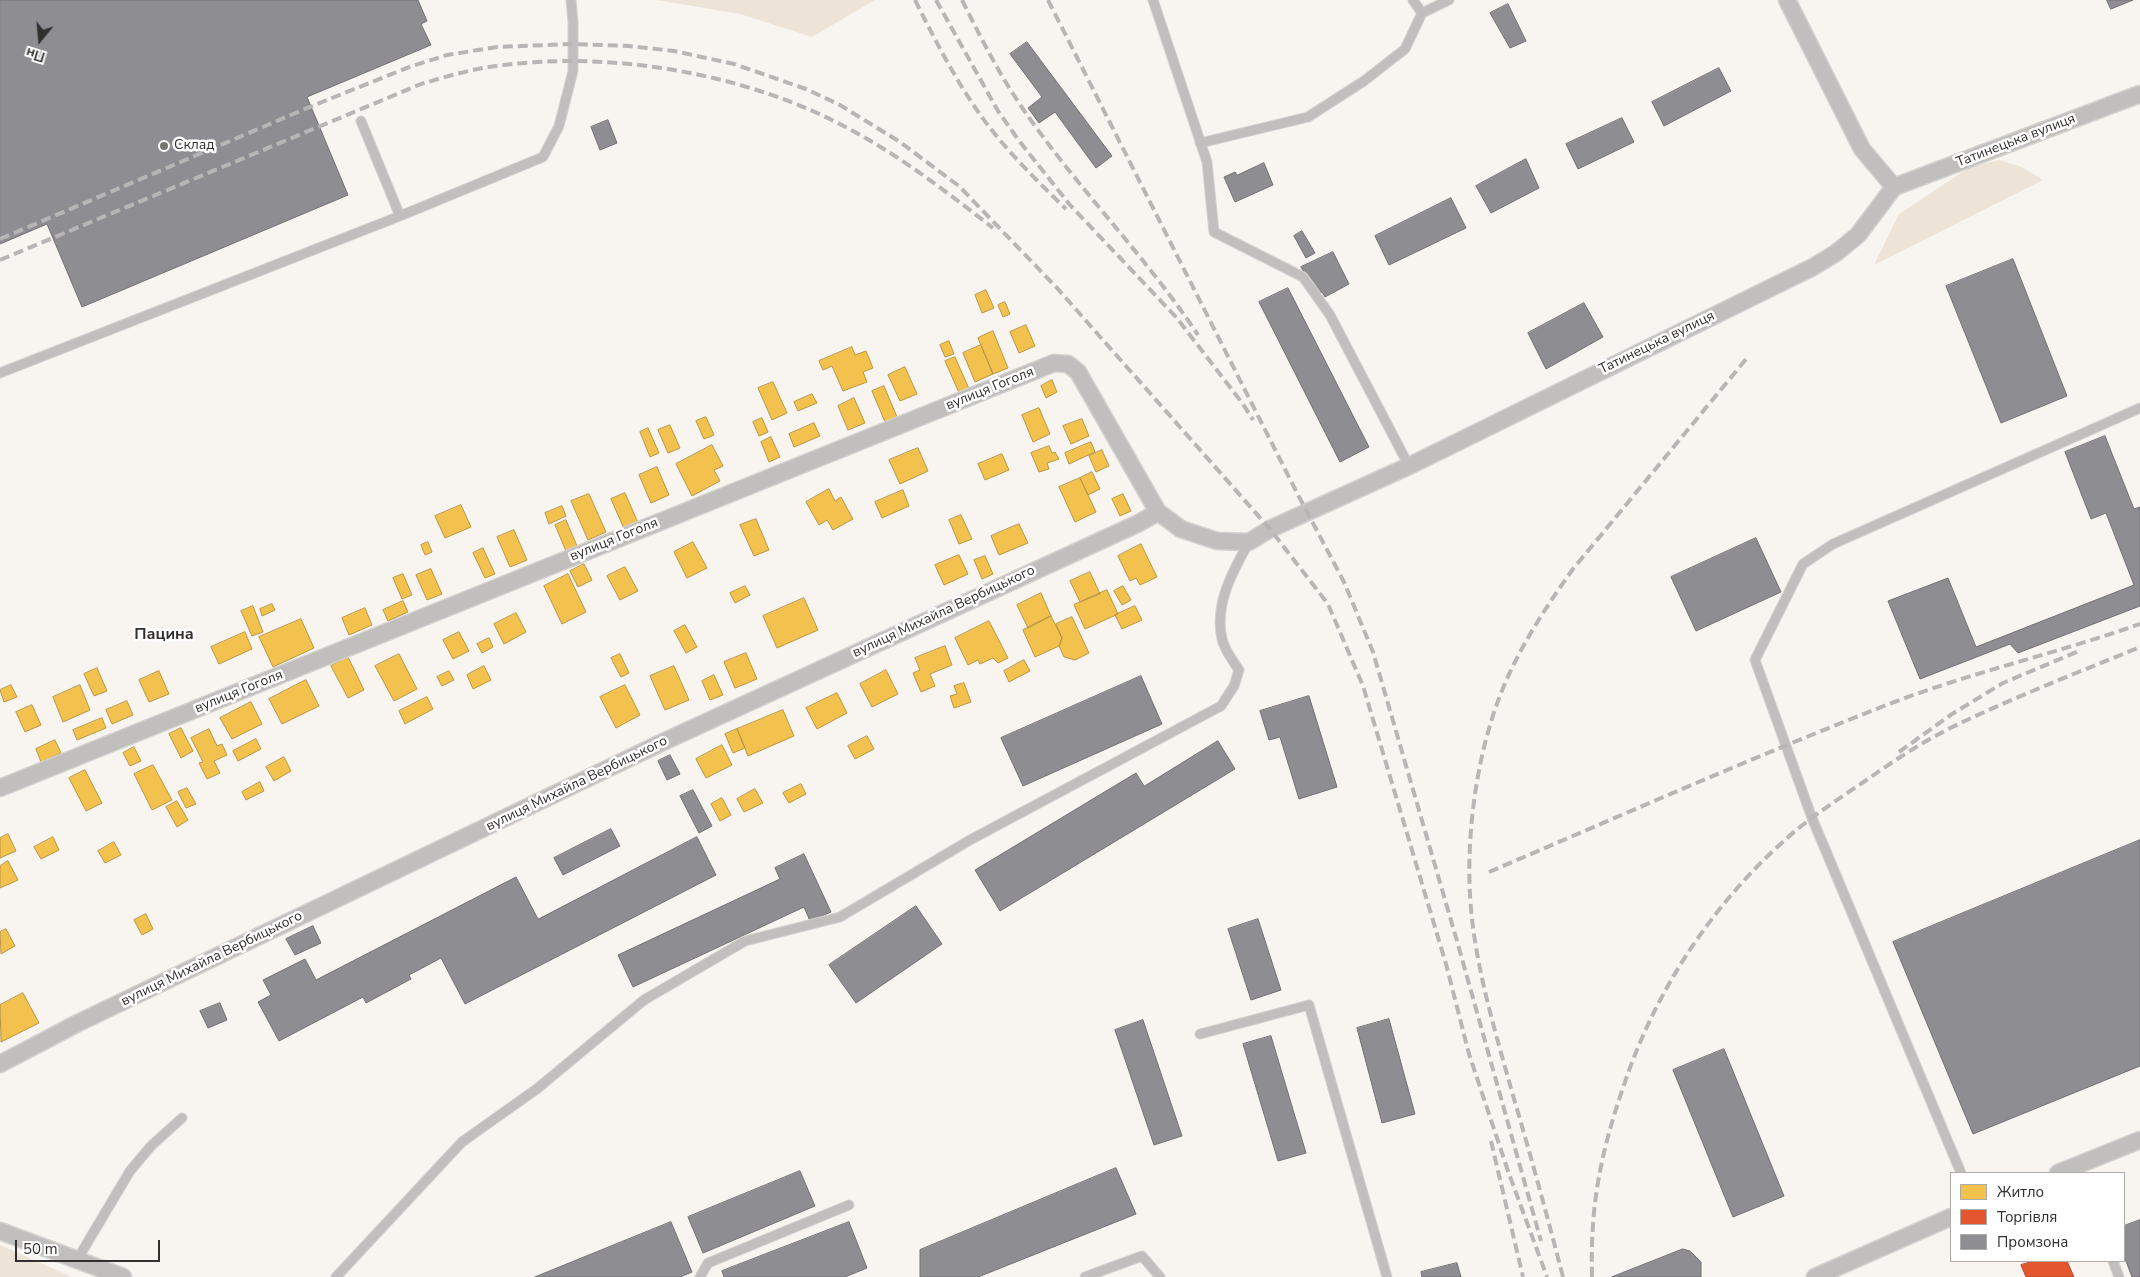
<!DOCTYPE html>
<meta charset="utf-8">
<style>
body{margin:0}
#map{position:relative;width:2140px;height:1277px;overflow:hidden;background:#f8f5f1;font-family:"Nunito Sans",sans-serif}
canvas{display:block}
.legend{position:absolute;left:1950px;top:1172px;width:175px;height:90px;box-sizing:border-box;background:#fff;border:1px solid #adacab;margin:0;padding:6px 9px;list-style:none;font-size:15px;color:#32302e}
.legend li{display:flex;align-items:center;gap:10px;height:25px}
.legend b{width:25px;border:1px solid #adacab}
.north{position:absolute;left:15px;top:15px;width:50px;height:50px;-webkit-text-stroke:4px #fff;paint-order:stroke;rotate:197deg;font-size:14px;font-weight:700;line-height:20px;text-align:center;color:#32302e}
.north::after{content:'';display:block;margin:auto;width:18px;height:22px;background:#32302e;clip-path:polygon(50% 0,100% 100%,50% 72%,0 100%)}
.scale{position:absolute;left:15px;top:1240px;width:145px;height:22px;box-sizing:border-box;border:2px solid #32302e;border-top:0;padding-left:6px;font-size:15px;line-height:18px;white-space:nowrap;color:#32302e;-webkit-text-stroke:4px #fff;paint-order:stroke}
</style>
<div id="map">
<canvas width="2140" height="1277"></canvas>
<ul class="legend">
<li><b style="height:14px;background:#f2c14e"></b>Житло</li>
<li><b style="height:14px;background:#e4572e"></b>Торгівля</li>
<li><b style="height:14px;background:#8d8d92"></b>Промзона</li>
</ul>
<div class="north">Пн</div>
<div class="scale">50 m</div>
</div>
<script>
const ctx = document.querySelector('canvas').getContext('2d');
ctx.lineJoin = 'round';
function fill(path, color) { ctx.fillStyle = color; ctx.fill(path, 'evenodd'); }
function stroke(path, color, width, dash) { ctx.strokeStyle = color; ctx.lineWidth = width; ctx.lineCap = dash ? 'butt' : 'round'; ctx.setLineDash(dash || []); ctx.stroke(path); }
function drawText(font, color, halo, rows, align = 'center') {
  ctx.font = font + ' "Nunito Sans",sans-serif'; ctx.lineWidth = 5; ctx.setLineDash([]); ctx.textBaseline = 'middle'; ctx.strokeStyle = halo; ctx.fillStyle = color; for (const [text, x, y, turn = 0] of rows) {
    ctx.save(); ctx.translate(x, y); ctx.rotate((+turn || 0) * Math.PI / 180); ctx.textAlign = isNaN(turn) ? turn : align; if (halo) ctx.strokeText(text, 0, 0); ctx.fillText(text, 0, 0); ctx.restore();
  }
}
const green = new Path2D(`
 M657 0H875L812 37 740 14Z
 M1999 160 2022 167 2043 180 1874 265 1899 214 1970 167Z
 M0 1245 72 1277H0Z`);
const homes = new Path2D(`
 M986 290 994 308 982 313 975 295Z
 M1005 302 1010 314 1003 317 998 305Z
 M1026 325 1035 346 1019 353 1010 332Z
 M993 331 1008 368 993 374 978 338Z
 M949 341 954 354 945 357 940 345Z
 M981 345 993 374 975 382 963 353Z
 M852 347 855 355 866 351 873 368 863 372 867 382 843 391 832 366 823 370 819 361Z
 M955 357 970 391 960 395 945 361Z
 M905 367 917 394 900 401 888 375Z
 M1052 380 1057 392 1046 398 1041 386Z
 M773 382 787 413 772 420 758 388Z
 M884 386 897 417 885 422 872 391Z
 M812 394 817 403 798 411 794 402Z
 M854 398 865 423 848 430 838 406Z
 M1039 408 1050 434 1033 442 1022 415Z
 M706 417 714 435 704 439 696 421Z
 M762 418 768 432 759 436 753 422Z
 M1082 419 1089 436 1071 444 1063 426Z
 M814 423 820 436 794 447 789 434Z
 M670 425 680 448 668 453 658 430Z
 M648 428 659 453 650 457 640 432Z
 M771 437 780 457 769 462 761 442Z
 M1091 442 1095 452 1069 464 1065 453Z
 M712 445 723 466 714 470 720 481 692 496 676 464Z
 M1049 446 1052 453 1055 452 1059 459 1047 463 1049 469 1039 472 1031 453Z
 M918 448 928 471 900 484 889 460Z
 M1102 450 1109 466 1096 472 1089 456Z
 M1002 454 1009 470 985 480 978 464Z
 M657 467 669 495 651 503 639 475Z
 M1092 472 1100 489 1088 495 1080 478Z
 M1080 478 1096 512 1075 522 1059 487Z
 M829 489 835 501 841 497 853 519 833 530 827 520 819 525 806 502Z
 M903 490 909 506 882 518 875 502Z
 M625 493 639 525 625 531 611 499Z
 M589 494 606 532 588 540 571 501Z
 M1123 494 1131 511 1120 516 1112 499Z
 M461 505 471 527 445 538 435 516Z
 M562 506 566 516 549 524 545 513Z
 M961 515 972 539 959 544 949 520Z
 M756 519 769 550 754 556 740 525Z
 M566 520 577 546 566 551 555 525Z
 M1019 524 1028 543 999 555 991 536Z
 M514 530 527 560 510 567 497 537Z
 M428 542 432 552 425 555 421 545Z
 M693 542 707 568 687 578 674 552Z
 M1141 544 1157 577 1140 585 1136 578 1130 581 1118 556Z
 M483 548 495 574 485 578 473 553Z
 M959 555 968 574 944 585 935 565Z
 M985 556 993 574 982 579 974 560Z
 M584 564 592 580 578 587 570 571Z
 M625 567 638 591 620 600 607 576Z
 M431 569 442 594 427 600 416 575Z
 M1090 572 1100 594 1080 602 1070 581Z
 M403 574 412 595 402 599 393 578Z
 M568 574 586 612 562 624 544 586Z
 M745 586 750 595 735 603 730 593Z
 M1123 586 1131 600 1122 605 1114 591Z
 M1107 590 1118 614 1085 629 1074 605Z
 M1041 593 1051 616 1028 628 1017 605Z
 M804 598 818 630 777 648 763 616Z
 M403 601 408 612 388 621 383 610Z
 M272 604 275 610 262 616 260 609Z
 M253 606 263 632 252 636 241 611Z
 M1135 606 1142 620 1122 629 1115 615Z
 M365 608 372 625 349 635 342 618Z
 M516 613 526 632 504 644 494 624Z
 M1051 616 1062 638 1059 646 1035 657 1023 630Z
 M1072 617 1089 653 1075 660 1064 657 1059 646 1062 638 1056 624Z
 M301 619 314 648 273 667 259 637Z
 M989 621 1008 658 998 663 993 658 980 664 978 660 968 665 955 638Z
 M685 625 697 647 686 653 674 631Z
 M245 632 252 649 219 664 211 647Z
 M459 632 469 651 453 659 443 640Z
 M489 638 493 647 482 653 477 644Z
 M945 646 952 665 930 674 935 686 921 692 913 673 920 670 915 658Z
 M746 653 757 679 735 688 724 662Z
 M399 654 417 689 394 701 375 666Z
 M620 654 629 673 621 677 611 658Z
 M348 657 364 690 348 698 331 666Z
 M1024 660 1030 671 1009 682 1004 671Z
 M484 666 491 680 473 689 467 675Z
 M674 666 689 700 665 710 650 676Z
 M97 668 107 691 94 696 84 674Z
 M886 670 898 694 872 707 860 684Z
 M159 671 169 694 149 702 139 680Z
 M449 671 454 680 442 686 437 677Z
 M714 675 723 695 710 700 702 681Z
 M306 680 319 706 282 724 269 699Z
 M964 683 971 702 954 708 950 696 957 694 954 686Z
 M11 685 17 697 4 702 0 690Z
 M80 685 90 710 63 722 53 697Z
 M625 685 640 715 616 728 600 697Z
 M837 693 847 713 817 729 806 708Z
 M427 697 433 709 405 724 399 711Z
 M127 701 133 715 112 724 106 710Z
 M251 702 262 724 232 739 220 718Z
 M32 705 41 725 25 732 16 712Z
 M783 710 794 736 748 756 737 729Z
 M102 718 106 728 77 740 73 730Z
 M181 728 193 751 181 758 169 734Z
 M209 729 217 746 222 744 227 755 214 761 220 773 207 779 199 763 203 762 191 738Z
 M737 729 745 748 733 753 725 734Z
 M867 736 874 749 855 759 848 746Z
 M256 739 261 749 238 761 233 751Z
 M55 740 61 753 41 762 36 749Z
 M722 745 732 765 706 778 696 759Z
 M134 747 141 761 130 766 123 753Z
 M284 757 291 771 274 781 266 767Z
 M153 765 172 800 152 810 134 774Z
 M85 770 102 803 86 811 69 778Z
 M260 782 264 791 246 800 242 792Z
 M801 784 806 794 789 803 783 793Z
 M187 788 196 804 186 808 178 792Z
 M755 789 763 803 744 812 737 799Z
 M722 798 731 815 720 821 711 804Z
 M177 801 188 820 177 827 166 807Z
 M8 834 16 851 0 858V838Z
 M53 837 59 850 41 859 34 847Z
 M114 842 121 855 105 863 98 851Z
 M8 861 18 880 0 888V866Z
 M146 914 153 929 142 935 134 920Z
 M6 929 15 946 1 954 0 932Z
 M23 993 39 1023 1 1042 0 1005Z`);
const shops = new Path2D(`
 M2034 1261H2067L2074 1277H2026L2021 1265Z`);
const industry = new Path2D(`
 M0 0H418L427 21 421 24 431 45 307 97 348 195 82 307 47 224 0 244Z
 M2107 0H2133L2111 9Z
 M1508 4 1526 41 1510 48 1490 13Z
 M1027 42 1112 156 1096 168 1055 112 1039 123 1028 108 1042 97 1010 54Z
 M1719 68 1731 91 1664 126 1652 102Z
 M1622 118 1634 142 1578 169 1566 144Z
 M608 120 617 143 600 150 591 127Z
 M1526 159 1539 188 1491 213 1476 186Z
 M1264 163 1273 185 1235 202 1224 177 1235 172 1237 175Z
 M1451 198 1466 228 1389 265 1375 236Z
 M1302 231 1315 253 1306 258 1294 236Z
 M1333 252 1349 284 1325 297 1322 292 1316 294 1301 267Z
 M2013 259 2067 396 2001 423 1946 286Z
 M1288 288 1369 447 1340 462 1259 302Z
 M1584 303 1603 337 1546 369 1528 333Z
 M2105 436 2134 509 2140 507V606L2018 653 2010 644 1920 679 1888 601 1948 578 1976 647 2134 585 2106 513 2091 519 2065 452Z
 M1756 538 1781 592 1696 631 1671 577Z
 M1141 676 1162 724 1023 786 1001 738Z
 M1309 696 1337 787 1299 799 1280 737 1269 740 1260 711Z
 M1218 741 1235 769 1000 911 975 870 1136 773 1144 786Z
 M670 755 680 774 667 780 658 761Z
 M693 790 712 826 699 833 680 796Z
 M611 829 620 846 563 875 554 858Z
 M697 837 716 875 465 1004 441 958 409 975 411 979 366 1003 363 997 279 1041 258 1002 271 995 263 980 305 959 316 980 516 877 538 919Z
 M2140 840V1066L1973 1134 1893 942Z
 M804 854 831 912 810 921 804 907 633 987 618 955 780 879 775 868Z
 M916 906 942 944 856 1003 829 965Z
 M1258 919 1281 990 1251 1000 1228 929Z
 M313 926 321 943 295 955 286 939Z
 M220 1003 227 1020 208 1028 200 1011Z
 M1389 1019 1415 1114 1382 1123 1357 1028Z
 M1143 1020 1182 1136 1154 1145 1115 1030Z
 M1271 1036 1306 1153 1278 1161 1243 1044Z
 M1724 1049 1784 1196 1733 1217 1673 1070Z
 M1116 1168 1136 1214 978 1277H920V1250Z
 M800 1171 815 1206 703 1253 688 1217Z
 M2140 1220V1277H2132L2124 1256V1226Z
 M671 1222 692 1272 680 1277H535Z
 M849 1222 867 1268 845 1277H724L722 1271Z
 M1683 1249 1690 1251 1701 1262V1277H1612Z
 M1457 1263 1461 1277H1422L1421 1272Z`);
const service = new Path2D(`
 M1153 0 1207 162 1214 232 1303 277 1330 315 1409 466
 M1413 0 1422 13
 M1200 143 1308 117 1364 81 1405 49 1422 13 1449 0
 M400 216 543 157 559 126 573 71V22L571 0
 M0 373 400 216 361 121
 M1200 1034 1309 1005 1387 1277
 M1961 1173 1812 818 1755 660 1803 564 1833 544 2140 408
 M77 1260 130 1171 151 1146 182 1118
 M2113 1261 2119 1277
 M336 1277 462 1142 538 1088 644 1000 745 941 840 917 970 840 1221 706 1234 686 1239 670C1233 661 1224 649 1222 639 1214 604 1233 571 1249 542
 M700 1277 708 1263 849 1205
 M1085 1277 1142 1256 1160 1277`);
const minor = new Path2D(`
 M1787 0 1862 149 1894 187
 M0 788 1054 363 1068 364 1078 372 1158 512 1181 529 1217 541 1249 542 1270 529 1409 466 1813 267 1836 253 1858 235 1894 187 2140 94
 M0 1064 78 1023 663 742 1139 523 1158 512
 M2058 1173 2140 1140
 M0 1231 123 1277
 M1815 1277 1951 1217`);
const rail = new Path2D(`
 M915 0C937 44 960 89 990 128 1013 157 1039 183 1066 209
 M936 0 998 111 1020 142 1070 205 1176 317 1243 404 1253 420
 M962 0C979 34 996 68 1017 100 1072 183 1143 252 1198 335
 M1048 0 1296 491 1344 582 1373 652 1457 941 1541 1241
 M0 239 312 106 412 66 447 55 497 47 572 44 629 46 674 51 734 64 806 89 840 105 900 142 959 186 1057 288 1270 529 1328 604 1363 686 1446 964 1469 1054 1508 1171 1547 1277
 M0 260 421 84C441 78 462 72 483 68 603 48 747 72 853 131 903 158 948 193 993 228
 M1899 752 1952 714 2003 683 2079 651
 M1489 872C1620 816 1751 758 1884 706 1968 673 2055 654 2140 624
 M1491 1141 1523 1277
 M1563 1277C1547 1215 1530 1153 1512 1092 1497 1038 1480 982 1473 927 1463 853 1474 762 1501 693 1519 648 1545 608 1573 569L1747 358
 M1592 1277C1590 1204 1601 1151 1625 1082 1656 990 1712 905 1785 840 1809 818 1837 800 1865 781 1896 759 1930 737 1965 721 2022 694 2082 671 2140 647`);
const markers = [
 [164,146,5,"#777572"]
];
const streetNames = [
 ["Татинецька вулиця",2016,141,-21],
 ["Татинецька вулиця",1657,343,-26],
 ["вулиця Гоголя",990,389,-22],
 ["вулиця Гоголя",614,540,-22],
 ["вулиця Михайла Вербицького",944,612,-25],
 ["вулиця Гоголя",239,692,-22],
 ["вулиця Михайла Вербицького",577,784,-26],
 ["вулиця Михайла Вербицького",212,959,-26]
];
const poiNames = [
 ["Склад",174,146]
];
const quarterNames = [
 ["Пацина",164,635]
];
fill(green, '#eee3d7');
fill(homes, '#f2c14e');
stroke(homes, '#b89644', 1);
fill(shops, '#e4572e');
stroke(shops, '#af4b2e', 1);
fill(industry, '#8d8d92');
stroke(industry, '#727174', 1);
stroke(service, '#d4d2cf', 11);
stroke(minor, '#d4d2cf', 19);
stroke(service, '#c0bfbe', 9);
stroke(minor, '#c0bfbe', 16);
stroke(rail, '#b7b6b5', 4, [10, 5]);
for (const [x, y, r, color] of markers) { const dot = new Path2D(); dot.arc(x, y, r, 0, 2 * Math.PI); ctx.fillStyle = color; ctx.fill(dot); stroke(dot, '#fff', 2); }
drawText('14px', '#32302e', '#fff', streetNames);
drawText('14px', '#32302e', '#fff', poiNames, 'left');
drawText('bold 16px', '#32302e', '#fff', quarterNames);
</script>
